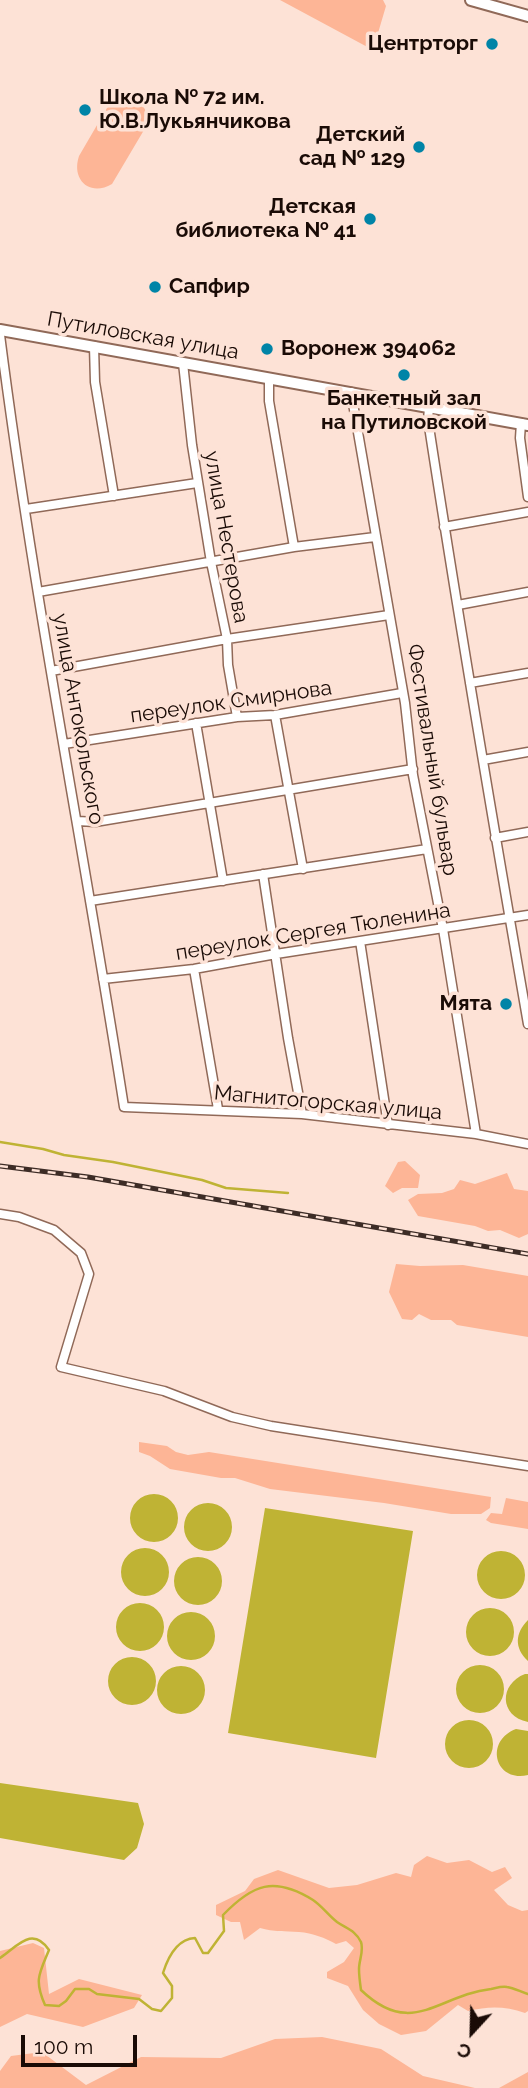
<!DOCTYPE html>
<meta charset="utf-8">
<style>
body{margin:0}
#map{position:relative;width:528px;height:2088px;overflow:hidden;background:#fde2d6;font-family:Raleway,sans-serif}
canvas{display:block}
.north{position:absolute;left:437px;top:1997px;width:70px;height:70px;-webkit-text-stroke:5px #fde2d6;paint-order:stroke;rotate:202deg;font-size:19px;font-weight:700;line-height:28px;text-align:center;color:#1a0b06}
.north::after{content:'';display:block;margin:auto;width:24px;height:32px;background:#1a0b06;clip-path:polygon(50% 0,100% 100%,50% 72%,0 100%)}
.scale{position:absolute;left:21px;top:2035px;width:116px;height:32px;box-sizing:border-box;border:4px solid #1a0b06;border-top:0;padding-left:9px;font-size:21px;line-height:24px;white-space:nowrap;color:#1a0b06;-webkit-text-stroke:5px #fde2d6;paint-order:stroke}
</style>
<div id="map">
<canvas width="528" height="2088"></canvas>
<div class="north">С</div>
<div class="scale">100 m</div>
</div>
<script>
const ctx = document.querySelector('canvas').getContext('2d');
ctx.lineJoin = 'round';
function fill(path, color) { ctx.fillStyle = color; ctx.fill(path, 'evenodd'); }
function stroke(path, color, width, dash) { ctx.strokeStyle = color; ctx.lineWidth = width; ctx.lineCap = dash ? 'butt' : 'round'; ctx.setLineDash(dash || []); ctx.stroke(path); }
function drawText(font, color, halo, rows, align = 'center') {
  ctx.font = font + ' Raleway,sans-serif'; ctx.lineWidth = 7; ctx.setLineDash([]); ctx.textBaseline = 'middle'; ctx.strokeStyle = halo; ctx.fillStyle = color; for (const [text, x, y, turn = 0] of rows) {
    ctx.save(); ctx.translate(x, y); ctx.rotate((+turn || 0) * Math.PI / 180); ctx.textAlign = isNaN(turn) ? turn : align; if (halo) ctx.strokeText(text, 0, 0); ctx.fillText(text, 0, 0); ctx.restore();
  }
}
const green = new Path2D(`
 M280 0H383L386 6 373 50Z
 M126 96C144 101 151 112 144 130L112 184C90 197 71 180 79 156L107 108 119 98Z
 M405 1161 420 1175 418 1188H402L393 1193 385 1186 398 1162Z
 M507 1173 514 1189 528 1191V1234L519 1238 500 1230 488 1231 475 1226 418 1216 408 1200 418 1194 442 1193 454 1189 460 1180 475 1184Z
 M396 1264 420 1266 463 1265 528 1276V1337L457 1325 451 1320H431L419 1314 412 1320 402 1319 389 1292Z
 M139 1442 167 1446 176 1452 188 1455 209 1452 491 1497 490 1508 481 1514H451L384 1503 270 1489 235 1478H221L170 1469 150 1456 139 1452Z
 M506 1498 528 1502V1529L491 1523 486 1520 491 1513 502 1514Z
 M427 1856 447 1863 469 1860 492 1872 505 1867 512 1878 494 1890 508 1905 522 1911 528 1910V2011L525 2013C505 2006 489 2006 468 2011L458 2005 426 2031 401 2035 379 2024 363 2010 348 1986 327 1978V1972L344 1962 354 1948 346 1941 336 1944C325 1938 313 1933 299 1932 285 1931 274 1932 260 1928L244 1940 240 1922H231L216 1915V1905L245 1891 254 1879 278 1870 329 1888 357 1885 396 1873 411 1877 414 1865Z
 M33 1943 44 1948 49 1994 79 1979 142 1995 134 2008 83 2027 27 2014 0 2027V1951Z
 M322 2037 381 2049 423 2076 475 2088H0V2071L11 2056 42 2052 86 2085 141 2057 221 2058 275 2039Z
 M528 2072V2088H499Z`);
const water = new Path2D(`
 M130 1518a24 24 0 1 1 48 0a24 24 0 1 1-48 0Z
 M184 1527a24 24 0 1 1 48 0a24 24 0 1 1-48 0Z
 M265 1508 413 1531 376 1758 228 1733Z
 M121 1572a24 24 0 1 1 48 0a24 24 0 1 1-48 0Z
 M477 1575a24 24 0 1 1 48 0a24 24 0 1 1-48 0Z
 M174 1581a24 24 0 1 1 48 0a24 24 0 1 1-48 0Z
 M116 1627a24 24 0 1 1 48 0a24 24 0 1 1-48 0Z
 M466 1632a24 24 0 1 1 48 0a24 24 0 1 1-48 0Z
 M167 1636a24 24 0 1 1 48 0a24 24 0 1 1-48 0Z
 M528 1620V1661C514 1648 515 1633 528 1620Z
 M108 1681a24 24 0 1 1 48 0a24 24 0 1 1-48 0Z
 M456 1689a24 24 0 1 1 48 0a24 24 0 1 1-48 0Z
 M157 1690a24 24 0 1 1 48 0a24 24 0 1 1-48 0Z
 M525 1674H528V1722C499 1716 499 1684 525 1674Z
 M445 1744a24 24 0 1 1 48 0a24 24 0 1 1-48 0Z
 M516 1729 528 1731V1775C495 1783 484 1741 516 1729Z
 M0 1783 138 1803 144 1824 137 1848 124 1860 0 1838Z`);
const stream = new Path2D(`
 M0 1142 43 1149 64 1155 113 1162 202 1180 226 1188 288 1193
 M0 1958C17 1947 32 1925 49 1950 39 1974 34 1980 45 2005L59 2006 66 2001 75 1989H89L97 1994 139 1999 152 2009 161 2011 172 1998V1986L163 1973C168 1957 177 1939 195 1938L203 1953H208L224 1931 223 1915C253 1884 274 1876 313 1900 322 1906 328 1915 337 1922 347 1929 355 1930 361 1942 364 1951 359 1960 359 1969 359 1976 360 1983 361 1990 412 2039 438 1995 491 1989 496 1988 502 1986 507 1987 514 1988 521 1992 528 1994`);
const street = new Path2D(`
 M0 335C33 594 84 850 124 1107L302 1114 476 1134 528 1144
 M94 346 95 382 114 496
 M183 363 192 445 211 562 227 639 228 665 237 717
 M269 378V401L294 547
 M351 392 405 703 413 775 443 929 476 1134
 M429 408 428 420C459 622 493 823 528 1024
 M521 423 520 438 528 497
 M26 509 197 483
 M444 527 528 512
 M38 592 294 547 375 537
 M458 605 528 592
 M51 671 227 639 389 615
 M470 683 528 673
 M275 715 303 869
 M196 723 223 881
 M64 744 237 717 275 715 402 693
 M483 760 528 752
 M78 821 95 822 413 769
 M495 838 528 832
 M263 874 288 1038 302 1114
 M90 901 427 849
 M360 941 388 1125
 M194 969 218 1109
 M103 979 194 969 276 954 528 915
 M0 1214 19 1217 54 1230 81 1253 89 1274 61 1367 164 1391 232 1417 271 1426 528 1466`);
const secondary = new Path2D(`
 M471 0 528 16
 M0 330 528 425`);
const rail = new Path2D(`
 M0 1166 88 1177 528 1254`);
const markers = [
 [492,44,7,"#0084a7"],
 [85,110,7,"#0084a7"],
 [419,147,7,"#0084a7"],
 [370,219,7,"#0084a7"],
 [155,287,7,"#0084a7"],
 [267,349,7,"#0084a7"],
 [404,375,7,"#0084a7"],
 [506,1004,7,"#0084a7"]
];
const poiNames = [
 ["Центрторг",478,44],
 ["Школа № 72 им.",99,98,"left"],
 ["Ю.В.Лукьянчикова",99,122,"left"],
 ["Детский",405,135],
 ["сад № 129",405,159],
 ["Детская",356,207],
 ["библиотека № 41",356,231],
 ["Сапфир",169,287,"left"],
 ["Воронеж 394062",281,349,"left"],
 ["Банкетный зал",404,399,"center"],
 ["на Путиловской",404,423,"center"],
 ["Мята",492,1004]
];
const streetNames = [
 ["Путиловская улица",143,336,10],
 ["улица Нестерова",226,537,80],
 ["переулок Смирнова",231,702,-8],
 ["улица Антокольского",78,719,80],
 ["Фестивальный бульвар",432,760,81],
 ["переулок Сергея Тюленина",313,932,-9],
 ["Магнитогорская улица",328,1103,5]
];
fill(green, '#fdb596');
fill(water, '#bfb334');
stroke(stream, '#bfb334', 2.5);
stroke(street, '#906958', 11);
stroke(secondary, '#906958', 14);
stroke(street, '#fff', 8);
stroke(secondary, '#fff', 10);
stroke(rail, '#3d2c26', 5);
stroke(rail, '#fde2d6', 2.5, [8]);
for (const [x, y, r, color] of markers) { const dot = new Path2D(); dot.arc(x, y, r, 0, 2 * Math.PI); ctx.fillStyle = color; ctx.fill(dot); stroke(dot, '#fde2d6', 2.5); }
drawText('bold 21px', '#1a0b06', '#fde2d6', poiNames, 'right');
drawText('21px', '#1a0b06', '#fde2d6', streetNames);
</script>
